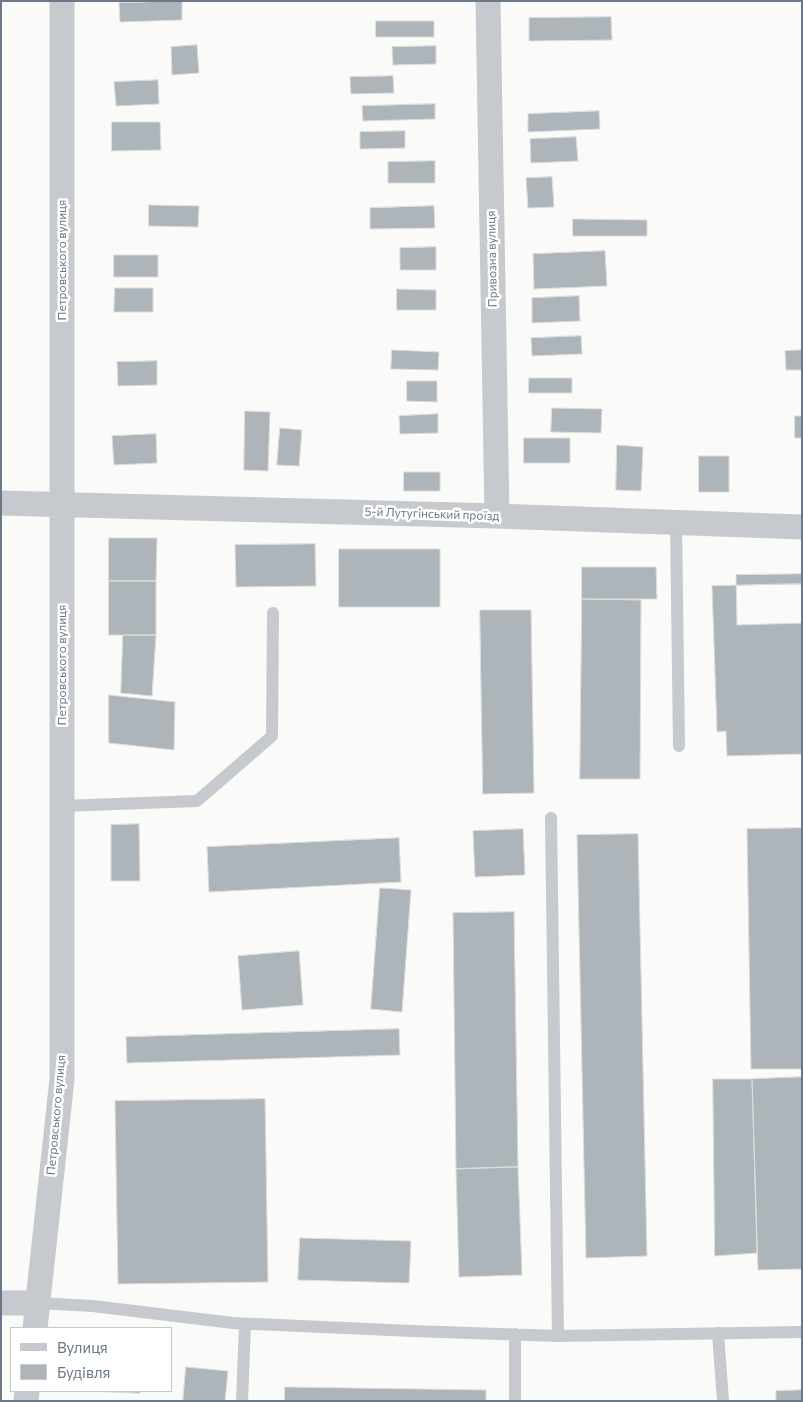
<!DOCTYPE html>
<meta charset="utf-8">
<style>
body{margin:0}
#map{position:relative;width:803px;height:1402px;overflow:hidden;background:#fafaf8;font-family:Commissioner,sans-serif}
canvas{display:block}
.frame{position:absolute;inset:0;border:2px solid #6a7887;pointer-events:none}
.legend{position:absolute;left:10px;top:1327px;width:162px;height:65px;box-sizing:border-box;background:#fff;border:1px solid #c3c9cf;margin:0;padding:6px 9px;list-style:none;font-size:15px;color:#6a7887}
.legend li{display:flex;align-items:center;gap:10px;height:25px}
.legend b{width:25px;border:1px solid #c3c9cf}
</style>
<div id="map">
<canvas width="803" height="1402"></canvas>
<div class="frame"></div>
<ul class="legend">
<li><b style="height:6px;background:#c6c9cd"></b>Вулиця</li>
<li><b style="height:14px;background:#adb4ba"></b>Будівля</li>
</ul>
</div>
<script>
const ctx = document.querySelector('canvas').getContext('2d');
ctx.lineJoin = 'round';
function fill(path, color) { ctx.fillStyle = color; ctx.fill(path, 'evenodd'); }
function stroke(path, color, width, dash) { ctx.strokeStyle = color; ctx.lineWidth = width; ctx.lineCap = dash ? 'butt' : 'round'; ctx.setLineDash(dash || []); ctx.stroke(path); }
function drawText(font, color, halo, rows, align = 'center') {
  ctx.font = font + ' Commissioner,sans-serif'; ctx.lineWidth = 5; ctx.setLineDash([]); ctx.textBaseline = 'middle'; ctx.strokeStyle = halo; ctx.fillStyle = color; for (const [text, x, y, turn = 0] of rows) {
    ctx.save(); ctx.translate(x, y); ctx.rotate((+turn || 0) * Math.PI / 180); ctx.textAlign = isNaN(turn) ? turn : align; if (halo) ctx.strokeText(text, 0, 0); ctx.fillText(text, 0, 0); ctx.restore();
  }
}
const building = new Path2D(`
 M182 1V20L120 22 119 3Z
 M611 17 612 40 529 41V18Z
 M376 21H434V37H376Z
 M197 45 199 73 172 75 171 47Z
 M436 46V64L393 65 392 47Z
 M393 76 394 93 351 94 350 77Z
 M158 80 159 104 116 106 114 82Z
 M435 104V119L363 121 362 106Z
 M599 111 600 129 528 132V114Z
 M112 122H160L161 150 112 151Z
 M405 131V148L360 149V132Z
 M576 137 578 161 531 163 530 139Z
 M435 161V183H388V162Z
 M552 177 554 207 528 208 526 178Z
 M149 205 199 206 198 227 149 226Z
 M434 206 435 228 370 229V208Z
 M573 219 647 220V236H573Z
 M436 247V270H400V248Z
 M605 251 607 286 534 289 533 254Z
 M114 255H158V277H114Z
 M115 288H153V312H114Z
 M397 289 436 290V310H397Z
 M579 296 580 321 532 323V298Z
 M581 336 582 354 532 356 531 338Z
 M392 350 439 352 438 370 391 369Z
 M802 350V370H786L785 351Z
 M157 361V385L118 386 117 362Z
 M529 378H572V393H529Z
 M407 381H437V402L407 401Z
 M552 408 602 409 601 433 551 432Z
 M245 411 270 412 268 471 244 470Z
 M438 414V433L400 434 399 416Z
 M795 416H802V438H795Z
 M280 428 302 430 299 466 277 465Z
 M156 434 157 463 114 465 112 436Z
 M524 438H570V463H524Z
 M617 445 643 447 641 491 616 490Z
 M699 456H729V492H699Z
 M404 472H440V491H404Z
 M109 538H157L156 581H109Z
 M315 544 316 586 236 587 235 545Z
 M339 549H440V607H339Z
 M582 567H656L657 599H582Z
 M802 574V623L737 625 736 575Z
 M109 581H156V635H109Z
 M802 584V754L727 756 726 731 717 732 712 586Z
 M582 599 641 600 640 779H580Z
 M480 610H531L534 793 483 794Z
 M123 635H156L152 696 121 693Z
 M109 695 175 702 174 750 109 743Z
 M139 824 140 881H111V825Z
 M802 828V1069H751L747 829Z
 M523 829 525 875 475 877 473 831Z
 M638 834 647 1256 586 1258 577 835Z
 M399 838 401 882 209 892 207 847Z
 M380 888 411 890 402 1012 371 1009Z
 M514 912 518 1167 456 1169 453 913Z
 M299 951 303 1005 242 1010 238 956Z
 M399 1029 400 1055 127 1063 126 1037Z
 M802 1077V1269L758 1270 752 1079Z
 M713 1079H752L757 1253 715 1256Z
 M265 1099 268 1282 118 1284 115 1101Z
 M518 1167 522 1275 459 1277 456 1169Z
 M300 1238 411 1241 409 1283 298 1280Z
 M186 1367 228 1371 225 1401H183Z
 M285 1387 486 1390V1401H285Z
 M802 1390V1401H776V1391Z
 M89 1391H140V1393Z`);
const service = new Path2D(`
 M676 522 679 746
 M62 806 197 801 272 736 273 613
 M551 818 558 1336
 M38 1303 93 1306 233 1323 412 1331 558 1336 802 1332
 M718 1333 723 1401
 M242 1401 245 1324
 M515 1401V1334`);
const minor = new Path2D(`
 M488 1 497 516
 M1 503 497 516 802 527
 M1 1303H38
 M35 1328 62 1079V1
 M26 1401 27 1391`);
const streetNames = [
 ["Привозна вулиця",492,259,-91],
 ["Петровського вулиця",62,260,-90],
 ["5-й Лутугінський проїзд",432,514,2],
 ["Петровського вулиця",62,665,-90],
 ["Петровського вулиця",56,1115,-85]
];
fill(building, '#adb4ba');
stroke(building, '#dcdcda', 1);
stroke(service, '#c6c9cd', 12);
stroke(minor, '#c6c9cd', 25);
drawText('12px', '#6a7887', '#fff', streetNames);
</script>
